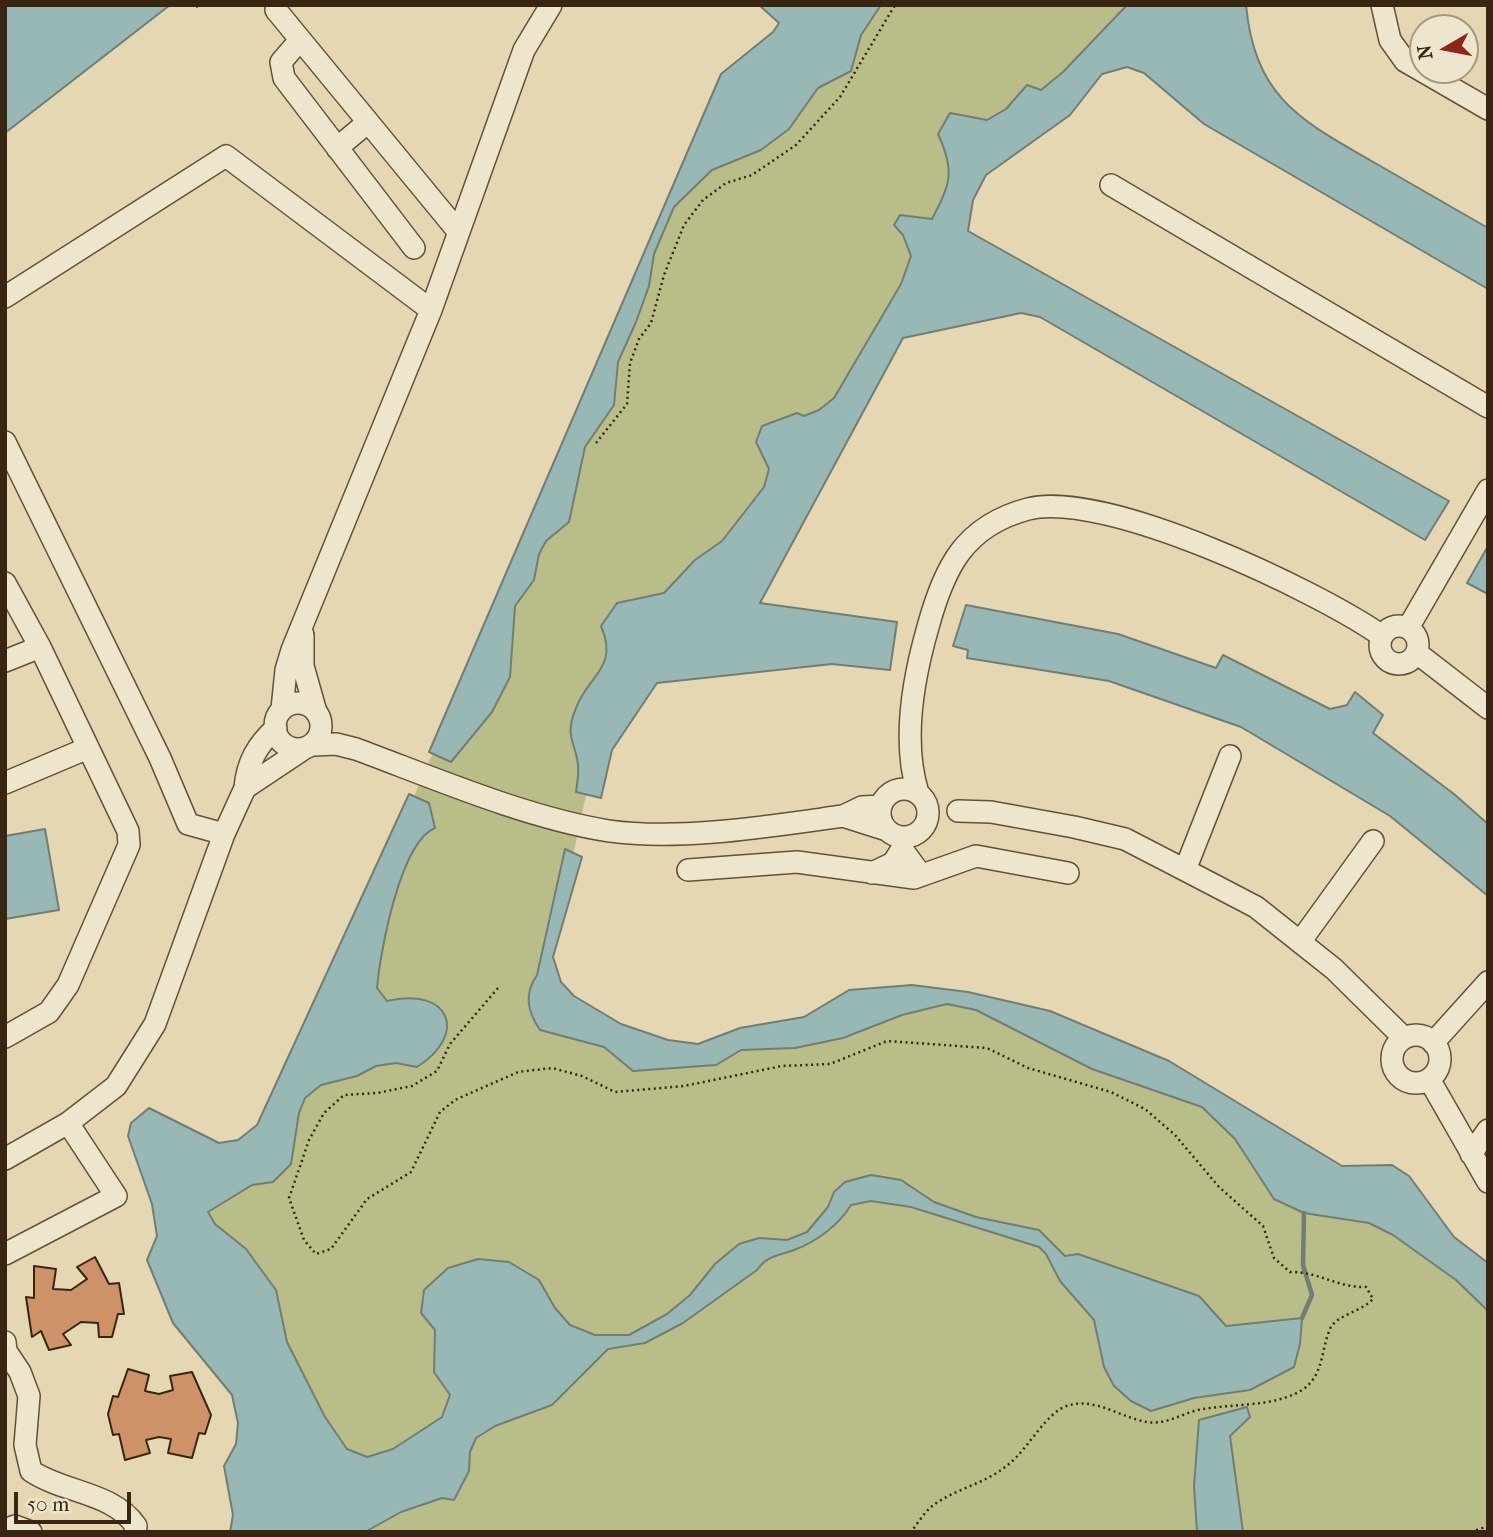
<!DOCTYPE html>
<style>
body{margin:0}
#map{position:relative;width:1493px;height:1537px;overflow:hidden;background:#e4d7b1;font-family:"IM FELL French Canon",serif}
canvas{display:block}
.frame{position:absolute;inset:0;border:7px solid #382613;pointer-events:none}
.north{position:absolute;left:1409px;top:14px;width:70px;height:70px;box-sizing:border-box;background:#ede5cc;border:2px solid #a59982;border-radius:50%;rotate:260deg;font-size:19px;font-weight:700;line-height:28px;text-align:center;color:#382613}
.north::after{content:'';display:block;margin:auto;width:24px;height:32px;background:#8f2418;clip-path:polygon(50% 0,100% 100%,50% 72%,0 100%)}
.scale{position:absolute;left:14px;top:1492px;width:117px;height:32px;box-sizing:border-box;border:4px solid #382613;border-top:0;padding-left:9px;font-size:21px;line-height:24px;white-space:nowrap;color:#382613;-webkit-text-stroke:5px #ede5cc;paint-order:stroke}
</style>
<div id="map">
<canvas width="1493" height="1537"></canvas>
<div class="frame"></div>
<div class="north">N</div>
<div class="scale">50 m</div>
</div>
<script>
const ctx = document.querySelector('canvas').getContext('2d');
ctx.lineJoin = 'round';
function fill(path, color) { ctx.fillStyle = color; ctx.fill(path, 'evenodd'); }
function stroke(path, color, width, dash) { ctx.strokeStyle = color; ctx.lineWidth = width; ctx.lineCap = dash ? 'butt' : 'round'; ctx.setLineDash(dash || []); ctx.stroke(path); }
const green = new Path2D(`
 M804 5H1155L989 145 754 579 604 713 544 987 684 1056 952 997 1204 1094 1488 1288V1532H308L173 1192 267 1135 724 83Z`);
const water = new Path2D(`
 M5 5H170L5 133Z
 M759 5H881L861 35 851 71 818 88 789 129 761 150 712 170 674 207 654 254 649 286 636 322 618 362 614 405 585 447 569 522 546 541 539 554 534 580 515 606 510 677 492 712 451 762 429 752 721 74 773 32 779 23Z
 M1127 5H1246C1255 99 1302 121 1375 163 1413 185 1450 206 1488 228V289L1204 124 1144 73 1127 67 1102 74 1070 115 986 175 973 200 968 231 1449 501 1425 540 1040 317 1021 313 903 338 760 603 897 622 890 670 832 664 657 683 612 750 601 798 576 792C577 784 579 774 578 765 575 740 564 737 576 708 589 674 619 668 601 626L617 603 664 593 695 560 722 541 764 487 769 469 756 442 762 426 797 413 804 416 819 410 834 398 901 284 911 256 903 235 894 225 900 215 932 219C951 183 955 171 938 134L950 113 987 120 1006 109 1027 85 1041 90 1063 72Z
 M1488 546V594L1467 583Z
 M966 605 1118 634 1216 668 1223 655 1330 709 1347 705 1355 692 1383 715 1373 733 1454 794 1488 824V896L1390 816 1241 727 1109 681 967 658 968 650 953 646Z
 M409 794 429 803 435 828C400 842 380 953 377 988L387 1001C450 986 469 1034 417 1067L396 1063 376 1066 357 1076 321 1085 305 1098 299 1113 291 1164 273 1182 252 1185 208 1212 215 1224 246 1249 276 1290 287 1342 325 1417 347 1449 367 1457 393 1449 442 1417 450 1395 434 1372 435 1330 421 1313 424 1290 448 1268 478 1259 509 1262 539 1280 555 1308 570 1325 595 1335H629L667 1314 690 1295 715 1264 739 1244 759 1238 787 1240 807 1232 828 1207 834 1192 845 1182 871 1175 901 1180 934 1202 976 1217 1039 1230 1065 1256 1078 1254 1199 1296 1226 1326 1302 1318 1300 1344 1294 1367 1250 1390 1194 1398 1151 1411 1131 1401 1114 1386 1104 1367 1094 1320 1060 1281 1046 1254 1039 1247 911 1207 871 1201 851 1205C839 1225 816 1242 794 1250 778 1256 768 1255 757 1270L683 1323 645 1343 608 1349 552 1405 495 1426 476 1438 470 1452 469 1471 454 1500 442 1498 401 1512 365 1532H230L233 1515 224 1466 236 1444 238 1423 232 1395 173 1323 147 1260 157 1236 152 1204 128 1136 131 1123 149 1108 219 1143 238 1140 257 1125Z
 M45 829 59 910 5 919V836Z
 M565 849 582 857 553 957 561 982 574 996 621 1024 668 1040 698 1044 740 1028 804 1017 849 990 912 985 968 992 1050 1011 1169 1061 1342 1166 1392 1165 1409 1176 1454 1237 1488 1263V1311L1456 1280 1393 1235 1369 1223 1304 1213 1274 1199 1235 1139 1202 1107 1092 1069 976 1010 947 1004 902 1015 843 1038 795 1048 741 1050 716 1065 633 1071 604 1047 540 1030C527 1011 524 994 537 975Z
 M1247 1407 1250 1417 1230 1436 1243 1532H1197L1194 1486 1199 1420Z`);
const stream = new Path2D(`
 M1302 1318 1312 1295 1303 1265 1304 1213`);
const building = new Path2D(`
 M95 1257 109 1284 119 1283 124 1314H118L112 1337H99L98 1323 81 1322 63 1334 71 1345 49 1350 41 1331 32 1337 26 1297 34 1298V1266L56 1269 53 1289 71 1290 87 1279 77 1267Z
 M128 1369 149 1375 145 1391 159 1394 173 1390 170 1376 192 1372 211 1415 205 1434 199 1433 192 1458 168 1453 171 1439 159 1437 146 1440 150 1453 125 1460 119 1434 113 1435 108 1414 113 1396 118 1397Z`);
const path = new Path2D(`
 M196 7 199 5
 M596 443 627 404 630 363 639 339 651 323 664 275 684 225 703 200 726 183 752 175 796 145 840 97 895 5
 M498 988 450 1044 437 1071 412 1086 377 1093 344 1095 324 1113 309 1140 289 1198 304 1240 316 1254 331 1249 367 1199 411 1172 440 1112 455 1100 518 1072 552 1068 582 1076 615 1092 684 1086 782 1066 830 1064 887 1041 987 1048 1028 1068 1111 1092 1145 1109 1175 1135 1219 1187 1263 1226 1274 1258 1290 1272C1317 1271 1338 1288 1366 1287L1373 1299C1361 1312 1336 1315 1330 1329 1321 1349 1324 1376 1302 1390 1273 1408 1231 1403 1198 1410 1181 1414 1166 1425 1147 1422 1122 1418 1096 1398 1070 1405 1047 1410 1029 1448 1010 1463 987 1484 955 1488 931 1507 924 1513 917 1524 911 1532
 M1388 1532H1430
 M1471 1532 1488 1526`);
const minor = new Path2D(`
 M1382 5 1390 40 1405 61 1488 109
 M276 10 457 230
 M300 40 281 62 284 78 414 248
 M337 148 367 123
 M1111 185 1488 407
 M5 297 226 156 431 310
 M5 442 160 758 188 824 224 834
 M5 583 40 647 128 831 129 845 68 985 49 1012 5 1037
 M1380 645a19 19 0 1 1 38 0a19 19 0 1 1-38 0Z
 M1408 628 1488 490
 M303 635V666L316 712
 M1417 653 1488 708
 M5 661 40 647
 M275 726a23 23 0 1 1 46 0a23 23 0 1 1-46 0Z
 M282 709 286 670 292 650 431 310 524 50 551 5
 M276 728C257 745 247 763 245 788L305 748
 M313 745 336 744 356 749C434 778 527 818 609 831 681 841 771 826 843 816
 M5 783 88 748
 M880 813a24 24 0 1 1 48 0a24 24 0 1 1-48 0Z
 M918 793C902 742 913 679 928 627 944 568 964 526 1028 509 1104 489 1318 591 1382 636
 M881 806 862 807 843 816 887 830
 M958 811 991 812 1074 827 1125 839 1185 870 1256 907 1334 969 1404 1038
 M688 870 797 862 914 878 976 856 1068 873
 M1185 870 1230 756
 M872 873 893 863 902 849 921 875
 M1300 942 1373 841
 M1392 1059a24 24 0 1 1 48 0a24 24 0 1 1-48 0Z
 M1433 1043 1488 982
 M1429 1079 1488 1182
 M1471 1154 1488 1130
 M5 1159 68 1123 116 1086 155 1024 224 834 245 788
 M5 1254 116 1196 68 1123
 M5 1342 6 1351 20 1372 29 1396 25 1445 31 1471C64 1493 113 1492 136 1526L135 1532
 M5 1530 15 1526 31 1532`);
fill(green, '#b9bd88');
fill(water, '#98b8b5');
stroke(water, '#727e74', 2);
stroke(stream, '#727e74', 4.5);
fill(building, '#ce9268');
stroke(building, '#382613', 2);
stroke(minor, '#63523a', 24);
stroke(path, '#382613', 2.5, [2, 3.5]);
stroke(minor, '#ede5cc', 21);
</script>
